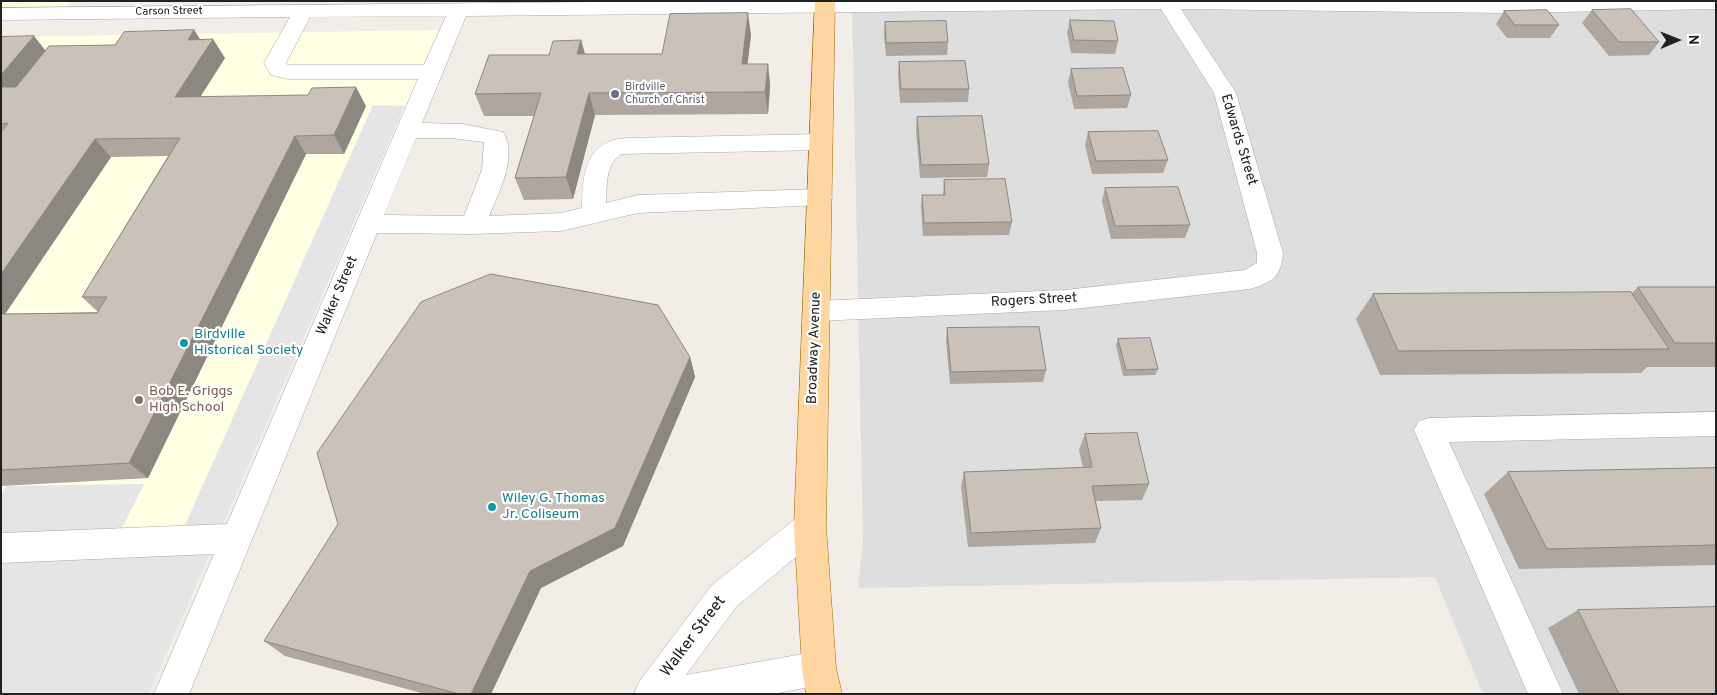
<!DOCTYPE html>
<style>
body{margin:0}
#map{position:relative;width:1717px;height:695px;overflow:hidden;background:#f2eee7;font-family:Overpass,sans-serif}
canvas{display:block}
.frame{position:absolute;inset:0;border:2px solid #212121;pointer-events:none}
.north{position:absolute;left:1652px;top:15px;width:50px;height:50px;-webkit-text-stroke:4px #fff;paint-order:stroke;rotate:89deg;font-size:14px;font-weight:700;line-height:20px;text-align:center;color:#212121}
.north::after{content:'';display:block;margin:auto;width:18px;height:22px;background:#212121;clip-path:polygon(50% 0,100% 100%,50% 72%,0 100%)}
</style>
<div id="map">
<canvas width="1717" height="695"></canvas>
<div class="frame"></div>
<div class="north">N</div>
</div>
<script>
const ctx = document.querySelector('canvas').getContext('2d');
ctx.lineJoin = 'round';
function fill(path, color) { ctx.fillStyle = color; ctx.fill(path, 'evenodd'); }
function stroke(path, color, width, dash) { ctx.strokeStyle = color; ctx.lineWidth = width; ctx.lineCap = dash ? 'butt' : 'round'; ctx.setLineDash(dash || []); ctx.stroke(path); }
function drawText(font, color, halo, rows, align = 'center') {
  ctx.font = font + ' Overpass,sans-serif'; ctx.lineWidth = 4.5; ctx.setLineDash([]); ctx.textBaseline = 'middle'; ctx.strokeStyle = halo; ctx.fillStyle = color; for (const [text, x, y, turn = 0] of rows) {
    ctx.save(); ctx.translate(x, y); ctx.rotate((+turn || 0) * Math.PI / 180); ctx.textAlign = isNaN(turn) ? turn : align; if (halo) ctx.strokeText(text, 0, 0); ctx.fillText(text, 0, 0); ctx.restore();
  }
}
const residential = new Path2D(`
 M852 1H1716V694H1483L1435 577 858 588 863 543Z`);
const education = new Path2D(`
 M1 1H71L61 13 1 14Z
 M439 30 149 694H1V37Z`);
const parking = new Path2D(`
 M373 105 405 106 149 694H1V495L6 486 144 484 122 528 184 527Z`);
const minor = new Path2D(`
 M697 1H1716V9L1507 13 1181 9 1236 93 1283 253C1281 277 1273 282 1250 289L1065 310 816 321 807 318 803 311 807 304 816 301 1065 290 1245 270 1257 263V253L1214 93 1161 9 466 16 422 123 462 124 503 132C518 156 499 192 489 216L561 213 582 208C583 174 584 142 626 138L821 134 829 137 832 142 829 147 821 150 621 154C605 165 607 186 606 203L638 195 820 189 829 191 832 197 829 203 820 205 638 213 561 231 472 234 377 233 189 694H154L214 554 1 563V533L227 524 418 79H288L271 75 264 63 290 17 1 20V8ZM446 16 424 65H288L286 63 310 17ZM416 138H451L484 142 482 170 464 216 384 215Z
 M1716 412V436L1449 442 1563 694H1528L1414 430 1419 421 1429 418Z
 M810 512 821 516 826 526 821 536 736 607 686 675 819 651 831 656 836 668 831 680 819 685 773 694H634L639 682 712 585 799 516Z`);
const major = new Path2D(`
 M815 1H835L826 526 836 668 842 694H806L802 668 794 526Z`);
const wall = new Path2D(`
 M1592 10 1659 42 1649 55 1609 56 1582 23Z
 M1504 11 1559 25 1550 38H1507L1496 24Z
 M1070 20 1118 41 1115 54 1071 53 1067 33Z
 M885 22 948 42 947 55 886 56 884 35Z
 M194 30 200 39 225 58 200 97 366 106 344 154H306L148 478 1 486V37L46 51 115 45ZM168 156 82 297 98 312 5 314 111 157Z
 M751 35 747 64H768L770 86 768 114 595 115 573 199 524 200 515 178 534 116H484L475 94 549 55 581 40 585 54H662Z
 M899 62 969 89 968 102 900 103 898 75Z
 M1071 69 1131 95 1127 108 1074 109 1068 82Z
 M917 117 989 164 987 177 920 178 916 130Z
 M1088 132 1168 160 1163 173 1092 174 1085 145Z
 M944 180 1012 222 1009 235 923 236 921 208 922 195H943Z
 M1105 188 1190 225 1185 238 1111 239 1102 201Z
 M1638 287H1716V367H1647L1641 373 1380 375 1356 319 1373 294 1632 293Z
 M947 328 1046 370 1043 382 950 384 946 341Z
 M1118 339 1158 369 1155 375 1123 376 1116 345Z
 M690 357 695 377 623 546 541 588 491 694H425L285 656 264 641Z
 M1085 434 1149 484 1142 500 1096 501 1101 528 1095 543 968 547 961 487 964 472 1083 468 1079 450Z
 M1716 468V565L1519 569 1484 494 1508 472Z
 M1578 610 1716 694H1579L1548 628Z`);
const shadedWall = new Path2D(`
 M748 13 751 35 745 86 742 64Z
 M194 30 206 49 188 40Z
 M34 36 49 55 7 106 1 99V75Z
 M213 39 225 58 188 116 175 97Z
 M581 40 587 62 577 54Z
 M768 64 770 86 768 114 765 92Z
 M356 87 366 106 344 154 334 135Z
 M589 93 595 115 573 199 566 177Z
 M295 136 306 154 148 478 129 463Z
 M95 139 111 157 1 320V274Z
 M690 357 695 377 623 546 541 588 491 694H471L530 571Z`);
const building = new Path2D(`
 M1631 9 1659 42H1619L1592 10Z
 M1547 10 1559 25H1515L1504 11Z
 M748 13 742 64H768L765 92 589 93 566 177 515 178 541 93 475 94 489 55H549L553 41 581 40 577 54H662L670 14Z
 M1070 20 1114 21 1118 41 1074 40Z
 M946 21 948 42 886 43 885 22Z
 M194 30 188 40 213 39 175 97 308 95 312 88 356 87 334 135 295 136 129 463 1 470V314L97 313 107 297H82L180 138 95 139 1 274V132L8 123 1 124V87H16L49 46 115 45 124 32Z
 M34 36 1 75V37Z
 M965 61 969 89H901L899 62Z
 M1123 68 1131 95 1077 96 1071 69Z
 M982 116 989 164 921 165 917 117Z
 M1158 131 1168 160 1096 161 1088 132Z
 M1005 179 1012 222 924 223 922 195H945L944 180Z
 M1178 187 1190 225 1115 226 1105 188Z
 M491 274 658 305 690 357 615 528 530 571 471 694H459L264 641 338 524 317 453 421 302Z
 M1638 287H1716V343H1675Z
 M1631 292 1669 349 1398 351 1373 294Z
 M1039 327 1046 370 951 372 947 328Z
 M1150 338 1158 369 1126 370 1118 339Z
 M1137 433 1149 484 1092 486 1101 528 971 533 964 472 1092 467 1085 434Z
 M1716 468V545L1547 549 1508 472Z
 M1716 607V694H1619L1578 610Z`);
const markers = [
 [615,94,5,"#6b7280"],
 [184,343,5,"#0f9aa8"],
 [139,400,5,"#8d6e63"],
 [492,507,5,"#0f9aa8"]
];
const farStreetnames = [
 ["Carson Street",169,12,-1]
];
const farWorshipnames = [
 ["Birdville",625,88],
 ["Church of Christ",625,101]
];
const streetNames = [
 ["Edwards Street",1238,140,73],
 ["Walker Street",338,296,-67],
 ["Rogers Street",1034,301,-3],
 ["Broadway Avenue",815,348,-88]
];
const cultureNames = [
 ["Birdville",194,335],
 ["Historical Society",194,351],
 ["Wiley G. Thomas",502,499],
 ["Jr. Coliseum",502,515]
];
const educationNames = [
 ["Bob E. Griggs",149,392],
 ["High School",149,408]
];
const nearStreetnames = [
 ["Walker Street",694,637,-53]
];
fill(residential, '#dfdede');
fill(education, '#ffffe3');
fill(parking, '#e5e5e5');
stroke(minor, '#a8a8a8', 1);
stroke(major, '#9e6b00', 1);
fill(minor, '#fff');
fill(major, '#ffd69f');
fill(wall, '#aea69f');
fill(shadedWall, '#8d8782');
fill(building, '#cac1b9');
stroke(building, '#8d8782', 1);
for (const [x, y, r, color] of markers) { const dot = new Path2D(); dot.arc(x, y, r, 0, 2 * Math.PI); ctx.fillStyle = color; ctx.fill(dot); stroke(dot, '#fff', 2); }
drawText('11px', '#212121', '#fff', farStreetnames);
drawText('11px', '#5b616d', '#fff', farWorshipnames, 'left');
drawText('14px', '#212121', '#fff', streetNames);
drawText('14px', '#0d838f', '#fff', cultureNames, 'left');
drawText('14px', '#785e54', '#fff', educationNames, 'left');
drawText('16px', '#212121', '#fff', nearStreetnames);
</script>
